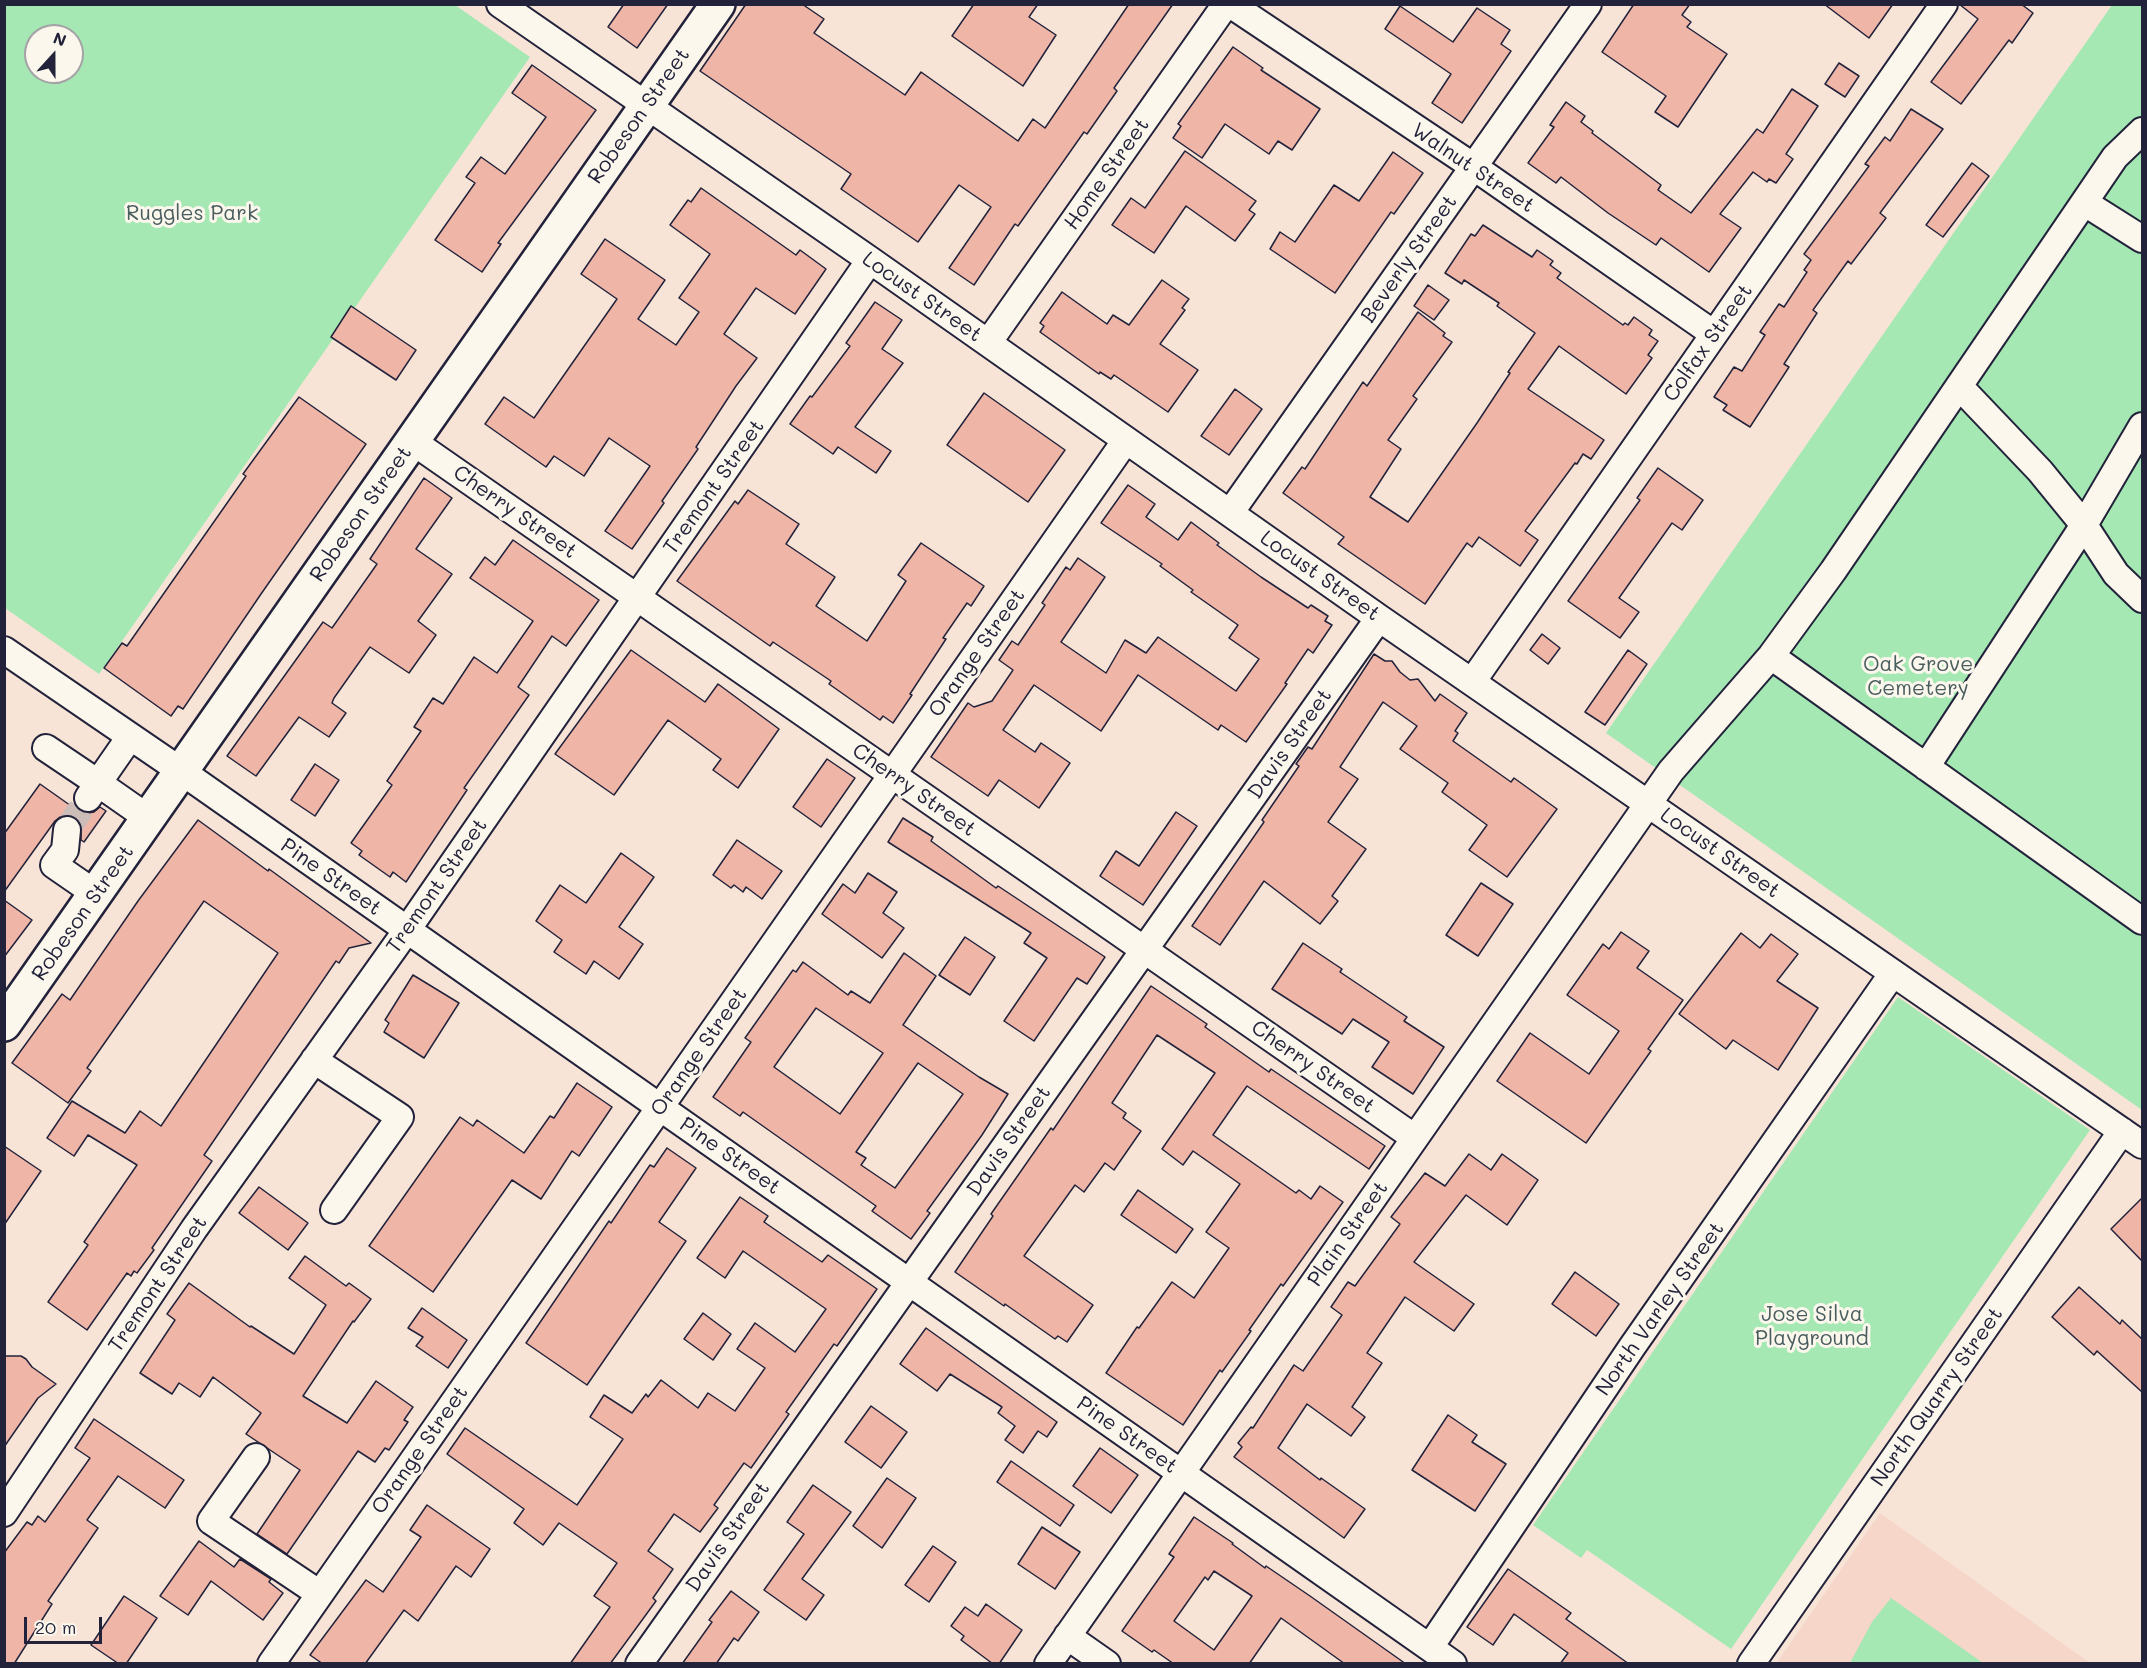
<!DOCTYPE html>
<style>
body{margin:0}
#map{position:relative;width:2147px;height:1668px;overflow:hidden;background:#f7e4d7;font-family:Mali,sans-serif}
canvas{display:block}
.frame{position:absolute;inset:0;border:6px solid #22223b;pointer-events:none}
.north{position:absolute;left:24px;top:24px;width:60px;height:60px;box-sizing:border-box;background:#fbf7ec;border:2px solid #a4a2a5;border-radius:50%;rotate:21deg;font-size:16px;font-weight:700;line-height:24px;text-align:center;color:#22223b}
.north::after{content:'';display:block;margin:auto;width:21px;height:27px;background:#22223b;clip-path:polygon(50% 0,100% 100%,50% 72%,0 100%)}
.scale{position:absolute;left:24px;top:1617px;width:78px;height:27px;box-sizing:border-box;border:3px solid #22223b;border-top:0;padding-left:8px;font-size:18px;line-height:21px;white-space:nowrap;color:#22223b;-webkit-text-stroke:4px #fbf7ec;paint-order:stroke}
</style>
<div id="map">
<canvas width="2147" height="1668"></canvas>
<div class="frame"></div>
<div class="north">N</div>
<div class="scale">20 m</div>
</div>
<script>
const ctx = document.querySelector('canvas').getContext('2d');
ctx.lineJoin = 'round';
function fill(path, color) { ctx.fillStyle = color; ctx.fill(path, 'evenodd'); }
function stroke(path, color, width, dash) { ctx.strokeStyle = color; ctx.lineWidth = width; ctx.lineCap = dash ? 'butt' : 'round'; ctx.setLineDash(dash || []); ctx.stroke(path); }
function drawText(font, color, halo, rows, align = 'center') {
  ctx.font = font + ' Mali,sans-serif'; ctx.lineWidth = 6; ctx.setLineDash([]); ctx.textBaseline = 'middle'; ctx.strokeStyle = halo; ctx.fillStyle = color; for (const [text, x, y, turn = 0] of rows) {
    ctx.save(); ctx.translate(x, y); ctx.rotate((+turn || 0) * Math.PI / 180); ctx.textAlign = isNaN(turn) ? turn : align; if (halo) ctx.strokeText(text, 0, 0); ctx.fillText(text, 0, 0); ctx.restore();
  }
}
const built = new Path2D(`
 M1880 1513 2090 1663 1776 1664Z`);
const green = new Path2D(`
 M5 5H455L530 57 99 674 5 608ZM36 36H72V72H36Z
 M2112 5H2142V1110L1606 733Z
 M1898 997 2090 1130 1731 1649 1587 1550 1581 1558 1533 1525Z
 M1891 1598 1983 1663H1850L1872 1622Z`);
const building = new Path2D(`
 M624 4H668L637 48 608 27Z
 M746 4H802L824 19 814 33 905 95 921 72 1018 141 1033 119 1045 128 1129 4H1173L1114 88 1117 91 1087 134 1084 132 1018 226 1015 224 974 285 949 268 991 207 959 185 918 242 841 189 851 174 700 71Z
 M974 4H1038L1029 17 1056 35 1023 86 952 36Z
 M1634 4H1690L1682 15 1691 22 1687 27 1727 54 1678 127 1655 112 1666 96 1602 52Z
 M1824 4H1893L1869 38Z
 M1959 4H2021L2033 13 2012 43 2009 40 1961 104 1931 82 1978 19Z
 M1400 6 1453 42 1477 8 1510 30 1501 44 1511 51 1462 123 1432 103 1451 74 1385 29Z
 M1233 47 1263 68 1261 70 1320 109 1292 150 1278 141 1269 154 1225 124 1202 158 1173 138 1181 126 1178 124Z
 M1839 63 1859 76 1845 97 1825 84Z
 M532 65 596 110 498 243 501 244 482 272 435 240 475 183 466 177 481 157 505 174 546 117 512 93Z
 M1792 89 1818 106 1786 154 1793 159 1776 183 1769 179 1767 182 1753 172 1720 214 1741 228 1709 272 1661 238 1656 245 1608 213 1561 177 1556 183 1528 163 1554 127 1550 125 1566 102 1585 116 1581 122 1593 131 1592 133 1661 185 1658 190 1691 213 1757 129 1763 133Z
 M1911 109 1943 129 1880 213 1886 218 1851 264 1848 261 1813 310 1817 313 1784 364 1789 367 1750 427 1723 410 1727 405 1714 397 1734 367 1742 371 1765 335 1760 332 1779 304 1784 307 1807 272 1804 270 1811 260 1804 254 1869 166 1865 164 1885 137 1890 141Z
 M1185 151 1256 201 1249 210 1255 214 1235 241 1186 206 1154 253 1112 225 1131 198 1145 208Z
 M1393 152 1423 173 1394 214 1391 212 1335 293 1270 249 1280 232 1295 242 1334 185 1359 201Z
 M1972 163 1989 176 1943 237 1926 225Z
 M701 188 796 255 800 250 826 269 795 314 756 288 724 334 757 358 736 386 696 447 698 449 662 501 664 503 632 549 605 531 650 466 609 438 584 476 554 456 546 467 485 424 504 397 534 418 617 299 581 274 605 239 665 280 638 319 676 345 699 312 679 298 710 254 670 225 688 200 691 202Z
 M1483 225 1532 257 1537 250 1553 261 1550 265 1561 273 1557 278 1623 325 1625 323 1628 325 1634 317 1652 330 1649 335 1658 341 1648 355 1652 358 1626 394 1559 346 1528 389 1604 440 1591 459 1583 454 1577 464 1575 463 1525 531 1538 540 1520 566 1479 537 1472 547 1467 543 1425 604 1338 544 1344 537 1283 493 1302 467 1305 469 1363 382 1367 386 1418 312 1445 333 1443 336 1452 342 1413 396 1417 399 1388 440 1401 449 1370 497 1408 522 1477 423 1510 373 1508 372 1535 333 1497 306 1499 303 1464 280 1462 284 1445 273 1471 234 1475 236Z
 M1162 280 1189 299 1182 308 1185 310 1160 344 1198 370 1168 412 1114 375 1111 379 1100 372 1099 374 1040 332 1044 326 1040 323 1062 292 1107 324 1113 315 1129 325Z
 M1428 285 1449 300 1434 320 1414 306Z
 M875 302 902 320 882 349 903 363 855 427 891 451 876 473 838 447 833 454 790 424 810 396 812 397 850 346 846 343Z
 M351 306 416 350 396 380 331 337Z
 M1235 389 1262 409 1229 455 1201 436Z
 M984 393 1065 450 1028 502 947 445Z
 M299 397 366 444 261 594 183 709 178 706 171 716 104 668 122 643 127 646 246 476 243 474Z
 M1658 468 1703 500 1682 530 1672 523 1619 598 1639 612 1620 638 1568 601 1640 500 1637 498Z
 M424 478 452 498 416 549 452 574 418 621 436 635 409 673 370 647 334 698 332 703 346 713 329 737 299 717 256 776 253 774 227 756 323 622 332 628 377 564 370 559Z
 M1128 485 1155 504 1146 517 1178 540 1191 522 1219 543 1217 545 1261 577 1308 608 1311 605 1328 616 1325 621 1332 625 1313 653 1308 649 1285 683 1287 684 1246 742 1221 725 1218 730 1138 675 1101 731 1034 685 1003 730 1035 752 1041 743 1070 763 1039 808 999 780 988 796 931 757 968 703 974 707 992 701 1013 670 999 660 1012 641 1018 645 1045 605 1042 603 1066 567 1070 570 1078 558 1105 577 1061 642 1106 673 1125 640 1146 653 1158 637 1236 691 1259 659 1229 638 1238 625 1191 592 1193 590 1160 566 1162 564 1101 523Z
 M748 490 799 524 786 544 835 577 816 606 867 641 906 581 898 575 921 543 984 586 971 606 967 603 943 638 946 639 910 694 912 695 893 723 883 716 880 720 829 684 831 681 773 642 770 646 677 581 735 501 738 504Z
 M513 540 599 600 566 646 552 636 518 687 529 695 464 788 467 790 406 882 393 872 390 877 359 855 362 851 351 843 392 785 387 781 421 731 414 727 433 698 443 704 474 657 497 673 533 621 470 578 485 557 495 565Z
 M1542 634 1560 648 1548 664 1530 650Z
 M631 650 705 702 718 684 779 729 738 788 713 770 721 759 668 720 614 795 555 754Z
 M1628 650 1647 664 1605 725 1585 712Z
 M1374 654 1385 661H1392L1400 672 1410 680 1418 679 1435 701 1440 694 1467 713 1455 731 1458 733 1453 741 1511 782 1514 778 1557 809 1507 877 1469 850 1487 825 1442 792 1448 783 1400 749 1417 726 1383 702 1340 767 1358 779 1328 822 1366 849 1332 896 1338 901 1320 924 1264 881 1220 945 1192 926 1264 822 1262 820 1299 766 1296 764 1308 747 1312 749Z
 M827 759 855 778 821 827 793 807Z
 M315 764 339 780 315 816 291 800Z
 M40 784 74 808 76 806 80 811 88 813 94 812 100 807 106 811 84 842 81 840V824L76 818 69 815 60 817 55 821 4 892V834Z
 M1176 812 1197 826 1143 905 1100 876 1116 851 1139 866Z
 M903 818 933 837 931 841 996 888 998 886 1105 957 1087 984 1077 978 1034 1041 1004 1021 1047 958 1024 943 1031 933 888 842Z
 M198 820 268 871 269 869 371 943 349 948 339 963 336 961 204 1155 212 1161 152 1248 154 1250 137 1273 134 1271 131 1276 127 1273 87 1330 48 1302 88 1245 84 1242 137 1165 88 1135 74 1156 47 1138 72 1101 125 1133 140 1111 161 1126 278 953 204 901 87 1068 91 1071 68 1103 12 1063 62 994 70 1000 138 901Z
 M737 840 782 871 762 899 746 887 743 892 734 885 731 888 713 875Z
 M621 853 654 877 619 927 643 944 619 979 594 961 586 974 554 952 562 940 536 921 560 885 586 903Z
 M868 873 897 892 883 913 904 928 882 958 822 914 843 884 855 893Z
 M1481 883 1513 904 1478 956 1446 935Z
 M4 900 32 920 4 957Z
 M1621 932 1649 951 1637 968 1683 1000 1648 1049 1651 1051 1586 1143 1497 1081 1530 1033 1589 1074 1619 1031 1567 995 1603 944 1609 949Z
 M1741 933 1760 948 1771 934 1798 954 1777 981 1818 1008 1778 1070 1733 1040 1726 1049 1679 1014Z
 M965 937 995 957 970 995 939 975Z
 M1303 943 1342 969 1340 972 1407 1017 1404 1021 1444 1047 1413 1094 1372 1067 1389 1042 1353 1019 1342 1034 1272 989Z
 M904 953 936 976 903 1025 979 1077 1008 1094 982 1135 927 1211 930 1213 911 1239 872 1211 876 1206 743 1112 740 1116 713 1097 751 1042 745 1038 793 970 796 972 803 962 848 995 851 991 870 1003ZM816 1008 883 1053 840 1114 774 1067ZM918 1063 963 1094 895 1188 861 1165 866 1158 856 1152Z
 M413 975 459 1003 424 1058 384 1032 389 1023 385 1020Z
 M1151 986 1207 1024 1205 1027 1269 1072 1271 1069 1385 1146 1369 1169 1247 1086 1213 1135 1296 1193 1299 1190 1311 1199 1320 1186 1343 1202 1283 1286 1281 1284 1249 1330 1251 1331 1222 1372 1220 1370 1183 1425 1106 1373 1137 1327 1139 1328 1172 1282 1194 1298 1229 1248 1206 1232 1240 1184 1193 1151 1183 1165 1162 1149 1215 1073 1157 1035 1112 1103 1126 1113 1123 1118 1141 1131 1114 1170 1105 1163 1084 1192 1075 1185 1024 1256 1093 1305 1067 1342 1058 1336 1055 1339 1005 1304 1004 1306 955 1272 993 1216 991 1214 1051 1128 1053 1130Z
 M577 1083 612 1107 579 1156 572 1151 541 1199 512 1180 433 1292 369 1246 460 1117 473 1126 477 1120 524 1153 550 1116 554 1118Z
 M4 1146 41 1171 4 1225Z
 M667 1148 696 1168 659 1222 686 1241 587 1385 526 1343 609 1221 611 1223 650 1165 654 1167Z
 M1469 1154 1491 1170 1502 1154 1538 1180 1507 1225 1466 1195 1414 1262 1474 1304 1454 1331 1405 1297 1367 1353 1382 1363 1352 1407 1365 1417 1351 1436 1307 1404 1278 1448 1320 1480 1321 1478 1365 1509 1344 1538 1234 1457 1242 1447 1238 1443 1251 1427 1253 1428 1294 1365 1303 1371 1342 1315 1331 1307 1348 1282 1355 1286 1400 1224 1391 1217 1425 1173 1445 1186Z
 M259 1187 308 1223 288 1250 239 1213Z
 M1138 1190 1193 1229 1176 1253 1121 1215Z
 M740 1197 768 1216 764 1222 822 1262 828 1255 877 1289 837 1346 834 1344 786 1412 789 1414 751 1468 744 1463 714 1505 718 1508 700 1532 674 1514 648 1551 673 1569 653 1598 656 1601 610 1664H570L610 1607 594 1596 617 1563 559 1523 543 1545 514 1523 524 1509 447 1454 465 1428 577 1505 623 1439 590 1417 604 1395 632 1413 646 1394 648 1397 661 1380 698 1408 708 1393 735 1411 765 1368 737 1349 755 1323 795 1352 826 1309 743 1251 725 1278 697 1258Z
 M2142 1198V1261L2111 1229Z
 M305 1256 346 1286 349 1283 371 1299 354 1322 353 1321 303 1396 347 1423 376 1381 413 1407 404 1420 408 1422 389 1450 385 1448 375 1462 358 1451 287 1554 257 1534 300 1470 246 1434 261 1413 213 1377 200 1397 179 1383 172 1394 140 1373 175 1320 167 1314 189 1283 250 1327 251 1326 294 1354 326 1305 289 1278Z
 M1575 1272 1619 1304 1596 1336 1552 1304Z
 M2079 1287 2120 1324 2122 1320 2142 1339V1392L2097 1351 2094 1355 2052 1317Z
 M422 1308 467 1340 448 1368 416 1346 423 1337 408 1328Z
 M703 1313 731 1334 713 1360 684 1339Z
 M926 1328 1057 1422 1047 1437 1038 1431 1023 1453 1005 1440 1015 1426 998 1413 1002 1407 950 1374 937 1391 900 1364Z
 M4 1356H21L26 1359 32 1367 56 1384 38 1398 4 1447Z
 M871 1406 907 1432 881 1468 845 1442Z
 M1448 1415 1477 1435 1472 1442 1506 1464 1475 1511 1412 1470Z
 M94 1419 184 1480 165 1508 118 1476 87 1520 98 1528 48 1601 52 1604 14 1664H4V1553L27 1522 32 1525 38 1516 45 1522 90 1458 75 1448Z
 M1100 1448 1138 1475 1111 1513 1073 1486Z
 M1011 1461 1074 1505 1060 1526 997 1482Z
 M887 1478 916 1498 882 1548 853 1526Z
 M813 1485 851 1512 802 1579 824 1595 806 1620 764 1590 804 1534 787 1522Z
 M427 1505 490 1549 471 1577 456 1566 418 1621 404 1610 365 1664H323L310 1655 366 1580 383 1592 421 1537 410 1530Z
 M1194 1517 1233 1543 1232 1544 1265 1568 1266 1566 1310 1596 1406 1664H1345L1281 1618 1249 1664H1174L1154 1650 1152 1652 1122 1631 1174 1557 1169 1554ZM1214 1571 1252 1596 1214 1650 1174 1621 1205 1577 1208 1580Z
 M1042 1527 1080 1552 1055 1589 1018 1564Z
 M199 1541 234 1567 240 1559 271 1579 269 1582 283 1593 263 1620 211 1581 188 1615 160 1596Z
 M933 1546 956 1562 929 1602 905 1585Z
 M1508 1569 1571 1613 1566 1619 1629 1664H1560L1568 1653 1514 1614 1493 1645 1467 1627Z
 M731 1591 759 1612 738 1641 734 1638 716 1664H682L712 1622 709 1620Z
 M124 1596 157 1618 126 1664H119L91 1645Z
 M986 1604 1022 1630 999 1664H993L961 1640 964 1636 951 1626 965 1607 978 1616Z`);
const minorTunnel = new Path2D(`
 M67 830 88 798`);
const minor = new Path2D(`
 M500 4 870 260 1379 618 2142 1145
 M1230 4 1474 167 1714 334
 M2085 203 2142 239
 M988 343 1226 4
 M1959 386 2040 471 2084 525 2116 574 2142 599
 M412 441 1415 1138
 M1230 513 1588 4
 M4 650 181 771 1453 1664
 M1771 656 2142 921
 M1472 682 1944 4
 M46 748 98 783 130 737
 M1926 767 2084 525 2142 426
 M88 798 98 783 148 818
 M67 830 65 850 54 865 96 894
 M314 1060 400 1117 334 1210
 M256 1457 211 1521 320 1594
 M4 1513 194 1229 407 930 870 260
 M1067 1636 1107 1664
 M1430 1647 1632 1347 1893 973
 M271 1664 1126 440
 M639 1664 1379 618
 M1048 1664 1671 771 1771 656 1833 571 2115 157 2142 131
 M1751 1664 2122 1131`);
const major = new Path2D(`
 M4 1024 718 4`);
const streetNames = [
 ["Robeson Street",639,116,-55],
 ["Walnut Street",1473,168,34],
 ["Home Street",1107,174,-55],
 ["Beverly Street",1409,259,-55],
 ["Locust Street",922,297,35],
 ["Colfax Street",1708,343,-55],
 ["Tremont Street",714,487,-55],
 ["Cherry Street",515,512,35],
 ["Robeson Street",361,514,-55],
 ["Locust Street",1320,576,35],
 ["Orange Street",977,653,-55],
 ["Davis Street",1290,744,-55],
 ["Cherry Street",914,790,35],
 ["Locust Street",1720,853,35],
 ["Pine Street",331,877,35],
 ["Tremont Street",437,886,-55],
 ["Robeson Street",83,913,-55],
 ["Orange Street",699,1052,-55],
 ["Cherry Street",1313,1067,35],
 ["Davis Street",1009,1141,-55],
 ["Pine Street",730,1156,35],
 ["Plain Street",1348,1234,-55],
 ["Tremont Street",158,1284,-56],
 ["North Varley Street",1660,1309,-55],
 ["North Quarry Street",1937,1397,-55],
 ["Pine Street",1127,1435,35],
 ["Orange Street",420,1450,-55],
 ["Davis Street",728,1537,-55]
];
const parkNames = [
 ["Ruggles Park",192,214],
 ["Oak Grove",1918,665],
 ["Cemetery",1918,689],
 ["Jose Silva",1812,1315],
 ["Playground",1812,1339]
];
fill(built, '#f5d6c9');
fill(green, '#a5e8b3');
fill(building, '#efb6a7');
stroke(building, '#22223b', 1.5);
stroke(minorTunnel, '#ccbdb8', 26, [26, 13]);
stroke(minor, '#22223b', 30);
stroke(major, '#22223b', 38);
stroke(minor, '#fbf7ec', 26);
stroke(major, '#fbf7ec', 33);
drawText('21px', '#22223b', '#fbf7ec', streetNames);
drawText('21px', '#495d5f', '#fbf7ec', parkNames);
</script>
